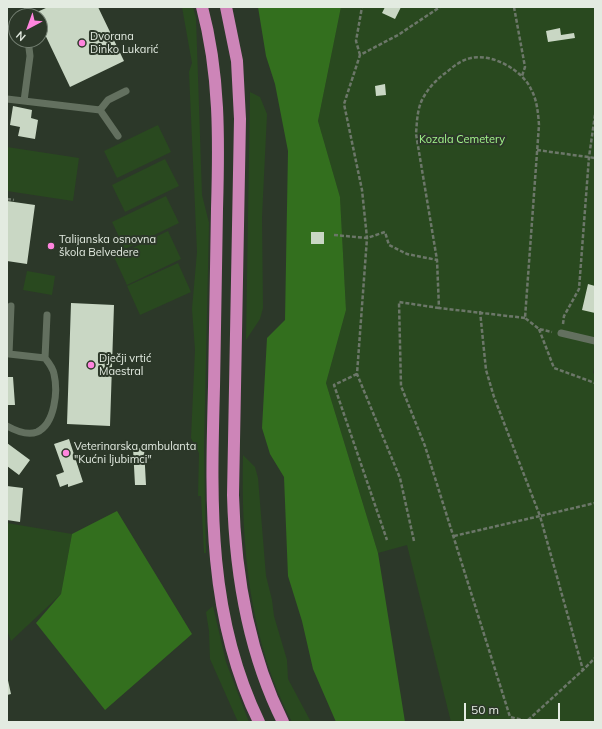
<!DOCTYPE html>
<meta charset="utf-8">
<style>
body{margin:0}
#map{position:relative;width:602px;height:729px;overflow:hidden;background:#2c3829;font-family:Mulish,sans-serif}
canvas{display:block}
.frame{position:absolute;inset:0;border:8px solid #e3ebe1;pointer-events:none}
.north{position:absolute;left:8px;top:8px;width:40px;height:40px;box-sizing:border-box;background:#2c3829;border:1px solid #758073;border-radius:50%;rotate:221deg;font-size:11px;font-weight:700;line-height:16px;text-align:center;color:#e3ebe1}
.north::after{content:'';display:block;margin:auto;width:14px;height:18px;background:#ff85de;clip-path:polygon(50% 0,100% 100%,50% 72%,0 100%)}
.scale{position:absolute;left:464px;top:703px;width:96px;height:18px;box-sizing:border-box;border:2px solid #e3ebe1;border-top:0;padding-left:5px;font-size:12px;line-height:14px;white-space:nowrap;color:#e3ebe1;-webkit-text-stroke:3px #2c3829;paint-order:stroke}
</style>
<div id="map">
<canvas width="602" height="729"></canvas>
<div class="frame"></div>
<div class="north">N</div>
<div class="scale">50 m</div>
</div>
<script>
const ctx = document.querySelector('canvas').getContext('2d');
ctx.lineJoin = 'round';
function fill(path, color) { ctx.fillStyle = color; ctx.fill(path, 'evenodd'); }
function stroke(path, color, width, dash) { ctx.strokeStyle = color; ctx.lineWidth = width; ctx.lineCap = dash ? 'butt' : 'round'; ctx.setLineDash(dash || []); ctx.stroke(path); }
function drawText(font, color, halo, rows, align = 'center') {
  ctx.font = font + ' Mulish,sans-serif'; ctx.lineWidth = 4; ctx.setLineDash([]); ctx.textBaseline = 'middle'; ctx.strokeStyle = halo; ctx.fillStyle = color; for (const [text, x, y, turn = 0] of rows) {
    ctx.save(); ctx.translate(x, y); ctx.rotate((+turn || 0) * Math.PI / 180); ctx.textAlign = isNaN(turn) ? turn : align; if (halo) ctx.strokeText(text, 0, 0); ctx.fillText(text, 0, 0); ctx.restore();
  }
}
const green = new Path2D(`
 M182 7H193L196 18 202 195 209 223 204 450 206 553H204L201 496H198L199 453 191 438 195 350 192 309 197 252 189 72 192 63Z
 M341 7H595V363L593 373 595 374V722H451L407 545 378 553 326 383 346 310 340 197 318 121Z
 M250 92 260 97 267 114 262 217 263 308 260 319 246 340Z
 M158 125 171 152 117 178 104 151Z
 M7 147 79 158 73 201 7 191Z
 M165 159 179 186 125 212 112 185Z
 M166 196 179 223 125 249 112 222Z
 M168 231 181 259 127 285 114 257Z
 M178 263 191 292 140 315 127 286Z
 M27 271 55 276 52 295 23 290Z
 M243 455 255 467 258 478 266 576 272 600 274 616 287 660 288 679 311 722H292C249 640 241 546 243 455Z
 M7 523 72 534 61 594 11 641 7 630Z
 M213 606 226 662 249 722H238L210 659 209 631 206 612Z`);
const forest = new Path2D(`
 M258 7H341L318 121 340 197 346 310 326 383 378 553 405 722H336L313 669 302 621 288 576 284 477 270 454 262 428 267 338 285 320 288 151 275 84 266 56Z
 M117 511 192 634 105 710 36 623 61 594 72 534Z`);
const building = new Path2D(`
 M48 7H98L124 61 70 87 40 24V16H36L35 13Z
 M385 7H401L395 19 382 13Z
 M560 28 561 35 574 33 575 38 548 42 546 31Z
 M385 84 386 95 376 96 375 86Z
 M13 106 32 110 31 118 38 120 35 139 18 136 20 127 10 125Z
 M7 201 35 205 27 264 7 261Z
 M311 232H324V244H311Z
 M588 284 595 286V313L582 310Z
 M71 303 114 305 110 426 67 424Z
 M7 377H13L15 405H7Z
 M69 439 83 482 68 487V484L60 487 56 475 64 472 54 444Z
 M7 443 30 460 19 475 7 466Z
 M133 448H144L146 485H135Z
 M7 486 23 488 20 522 7 520Z
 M7 676 11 694 7 695Z`);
const path = new Path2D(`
 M514 7 525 67 522 76
 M360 55 356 41 362 7
 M537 150 595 158
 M7 199 14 200
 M334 235 367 238 385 232 389 245 407 254 437 260
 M439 308 399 302 401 386 425 446 510 717 527 721 583 670
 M480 311 486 370 494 397 540 516 595 503
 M525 318 439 308 437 260 416 134C417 122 417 109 423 98 429 87 438 78 448 71 455 65 462 60 471 58 492 53 522 70 531 89 537 100 538 112 539 125L525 318 539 329 552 332
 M563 324 564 316 579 289 589 157 595 115
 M539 329 554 368 595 383
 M357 374 334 385 387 540
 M454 536 540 516 583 670 595 658
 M414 541 400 478 357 374 367 238 362 190 344 104 360 55 398 35 440 7`);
const lane = new Path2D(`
 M25 16 28 7
 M7 99 100 110 118 136
 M24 101 30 56 28 40
 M100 110 108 100 126 91
 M561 333 595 341
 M45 358 47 315
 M7 426C16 431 27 436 37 432 55 424 58 391 54 374 53 368 49 363 45 358L9 354 11 306`);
const highway = new Path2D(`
 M202 7C220 74 219 141 217 209 216 268 215 328 214 387 211 502 207 615 259 722
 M226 7 237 61 240 119 233 495C235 573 248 652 283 722`);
const markers = [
 [82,43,4,"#ff85de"],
 [51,246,4,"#ff85de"],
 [91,365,4,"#ff85de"],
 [66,453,4,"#ff85de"]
];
const poiNames = [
 ["Dvorana",90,37],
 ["Dinko Lukarić",90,50],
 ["Talijanska osnovna",59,240],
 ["škola Belvedere",59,253],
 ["Dječji vrtić",99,359],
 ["Maestral",99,372],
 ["Veterinarska ambulanta",74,447],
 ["\"Kućni ljubimci\"",74,460]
];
const parkNames = [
 ["Kozala Cemetery",462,140]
];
fill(green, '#29491f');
fill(forest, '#336f1e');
fill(building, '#c9d7c4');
stroke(path, '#6c7769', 2.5, [4, 2]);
stroke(lane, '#63705f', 7);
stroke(highway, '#cd85b8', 12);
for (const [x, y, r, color] of markers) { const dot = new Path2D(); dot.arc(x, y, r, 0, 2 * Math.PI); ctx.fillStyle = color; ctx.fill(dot); stroke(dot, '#2c3829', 1.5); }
drawText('11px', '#e3ebe1', '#2c3829', poiNames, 'left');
drawText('11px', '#a3f58c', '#2c3829', parkNames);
</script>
